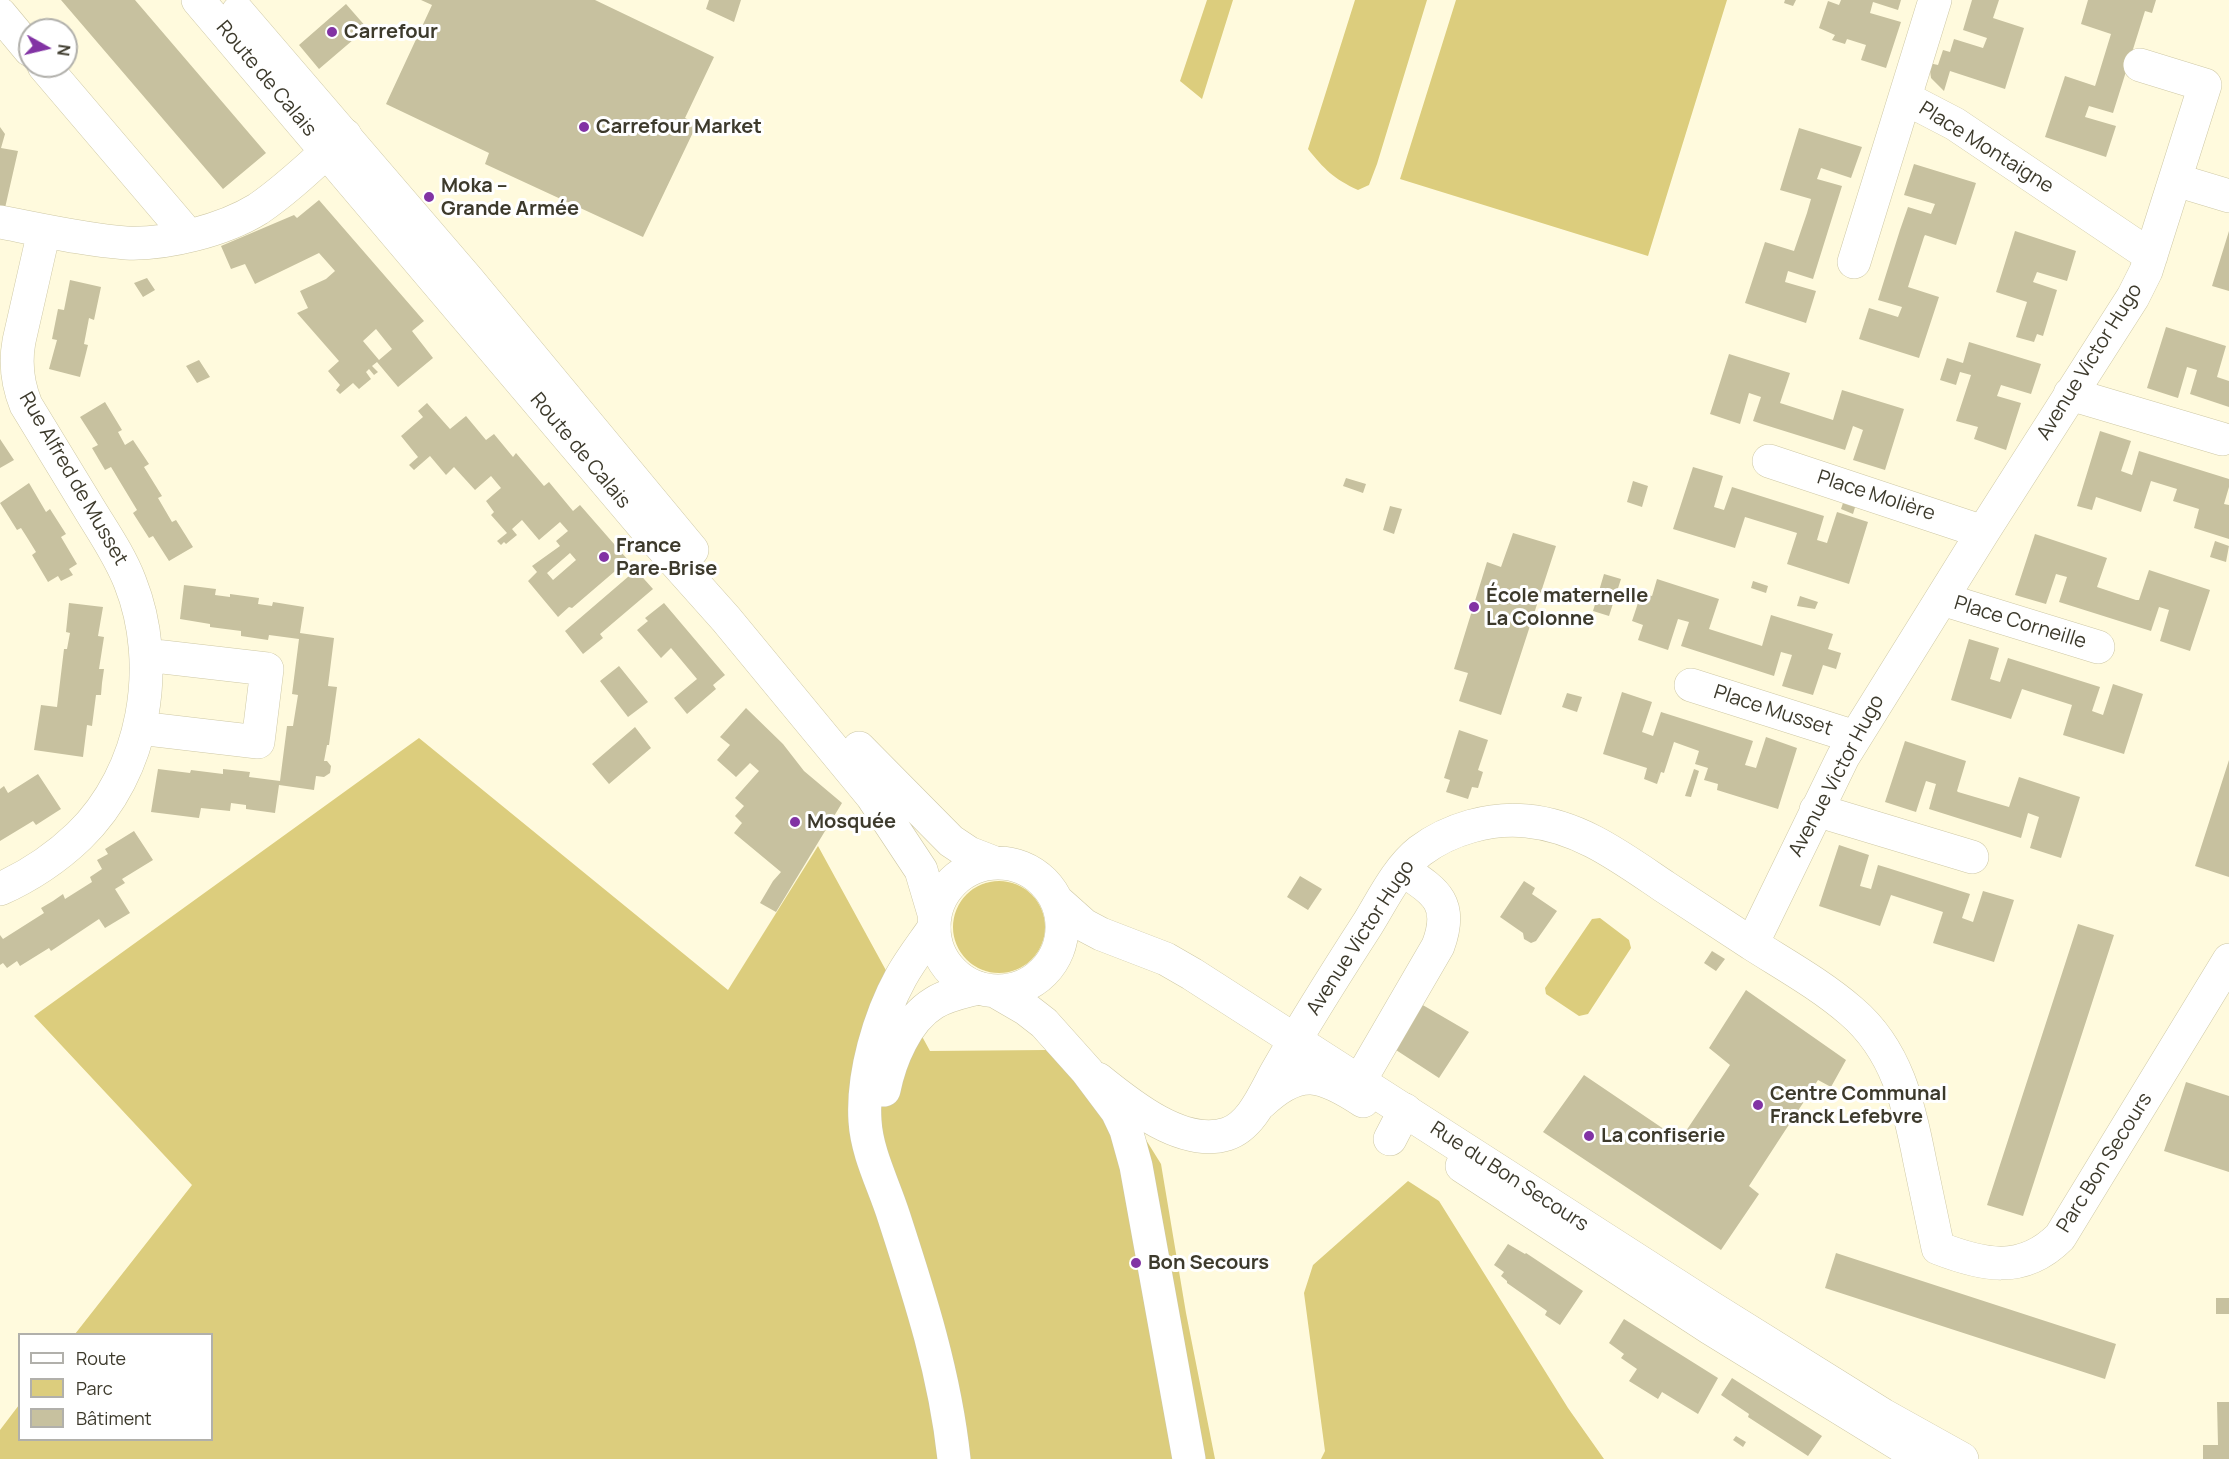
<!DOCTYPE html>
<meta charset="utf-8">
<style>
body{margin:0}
#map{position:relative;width:2229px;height:1459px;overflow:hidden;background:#fffadd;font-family:Manrope,sans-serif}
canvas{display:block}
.legend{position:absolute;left:18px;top:1333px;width:195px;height:108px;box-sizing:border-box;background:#fff;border:2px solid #b1b0ab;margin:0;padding:8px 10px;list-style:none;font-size:18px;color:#3d3a2c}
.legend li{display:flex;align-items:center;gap:12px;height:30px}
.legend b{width:30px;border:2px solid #b1b0ab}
.north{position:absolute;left:18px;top:18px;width:60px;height:60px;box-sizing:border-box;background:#fff;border:2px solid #b1b0ab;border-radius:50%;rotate:98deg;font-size:16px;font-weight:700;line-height:24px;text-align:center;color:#3d3a2c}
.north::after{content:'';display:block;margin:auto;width:21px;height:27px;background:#8233a4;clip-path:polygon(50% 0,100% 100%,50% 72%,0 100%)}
</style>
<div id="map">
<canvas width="2229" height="1459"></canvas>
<ul class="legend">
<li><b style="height:8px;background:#fff"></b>Route</li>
<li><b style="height:16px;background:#dccd7d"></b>Parc</li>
<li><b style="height:16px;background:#c7c19f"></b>Bâtiment</li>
</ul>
<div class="north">N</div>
</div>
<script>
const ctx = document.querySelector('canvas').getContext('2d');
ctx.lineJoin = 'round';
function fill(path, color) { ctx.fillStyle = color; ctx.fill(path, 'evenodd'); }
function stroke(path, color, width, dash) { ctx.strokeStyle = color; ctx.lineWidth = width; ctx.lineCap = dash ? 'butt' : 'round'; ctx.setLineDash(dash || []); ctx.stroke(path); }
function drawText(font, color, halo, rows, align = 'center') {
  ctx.font = font + ' Manrope,sans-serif'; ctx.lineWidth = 6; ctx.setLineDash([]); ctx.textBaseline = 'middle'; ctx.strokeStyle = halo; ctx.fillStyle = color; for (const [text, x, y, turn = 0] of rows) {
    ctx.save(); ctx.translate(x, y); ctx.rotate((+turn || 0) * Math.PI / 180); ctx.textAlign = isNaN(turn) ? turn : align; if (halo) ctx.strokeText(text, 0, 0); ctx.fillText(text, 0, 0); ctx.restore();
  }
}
const green = new Path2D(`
 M1207 0H1233L1202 99 1180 81Z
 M1355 0H1427L1377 164 1369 185 1358 190C1334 179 1324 169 1308 149Z
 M1456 0H1727L1648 256 1400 179Z
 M419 738 728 990 818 846 930 1051 1046 1050 1138 1127 1161 1164 1186 1313 1215 1459H0V1430L19 1405 20 1440H212V1334H75L192 1185 34 1016Z
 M953 927a46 46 0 1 1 92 0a46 46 0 1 1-92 0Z
 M1600 918 1629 940 1631 948 1588 1014 1579 1016 1546 994 1545 988 1592 919Z
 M1408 1181 1439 1201 1568 1408 1604 1459H1321L1325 1451 1304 1293 1313 1265Z`);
const building = new Path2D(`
 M61 0H135L266 153 223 189Z
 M421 0H595L714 57 685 118 697 124 643 237 485 164 489 153 386 104 432 5Z
 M709 0H741L734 22 706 9Z
 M1785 0H1796L1793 6 1784 3Z
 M1841 0H1901L1898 10 1873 2 1870 13 1901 22 1886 68 1861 60 1866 45 1847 39 1845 44 1832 40 1835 35 1819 28 1828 1 1839 5Z
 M1972 0H1999L1993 18 2024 28 2005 89 1950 71 1944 91 1931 78 1929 63 1938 65 1943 50 1950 52 1954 39 1983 48 1987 38 1963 30Z
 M2088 0H2156L2152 13 2145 11 2113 113 2089 106 2085 117 2116 126 2106 157 2045 137 2065 76 2095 86 2096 83 2111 34 2081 24Z
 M346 4 367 28 319 69 299 45Z
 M0 127 5 134 1 148 18 151 5 208 0 207Z
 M1799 128 1862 147 1851 178 1821 168 1817 179 1842 186 1813 279 1788 271 1785 282 1816 291 1806 323 1745 303 1765 242 1794 251 1807 213 1811 199 1780 190Z
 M1914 164 1976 183 1956 245 1925 235 1924 237 1908 287 1939 297 1919 358 1859 339 1869 308 1898 317 1902 307 1878 300 1900 230 1908 207 1931 214 1935 204 1904 195Z
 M319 200 424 321 412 331 433 358 398 387 377 362 372 366 378 372 374 375 369 369 366 372 371 379 359 389 353 383 340 394 336 390 340 385 328 371 339 361 297 313 308 308 300 291 326 279 335 271 319 253 255 284 245 264 231 269 221 246 294 215 297 218ZM376 329 392 349 379 360 363 341Z
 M2015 231 2076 251 2067 281 2037 272 2033 282 2057 290 2043 336 2037 334 2034 342 2016 337 2027 302 1996 292Z
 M2229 231V291L2212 286Z
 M147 278 155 290 143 297 134 283Z
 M70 280 101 287 94 320 89 318 84 344 88 345 80 377 49 369 57 340 52 339 58 309 64 310Z
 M2166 327 2226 346 2217 377 2229 381V407L2190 394 2197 370 2187 367 2178 398 2147 388Z
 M1969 342 2041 364 2031 394 2001 385 1997 396 2021 403 2006 450 1974 439 1978 427 1956 421 1971 375 1960 372 1956 385 1940 380 1947 358 1963 363Z
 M1729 354 1790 373 1780 403 1833 420 1842 390 1904 409 1885 470 1853 460 1863 430 1853 426 1845 450 1762 424 1753 421 1761 397 1749 393 1740 424 1710 414Z
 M199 360 210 377 197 383 186 366Z
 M105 402 122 430 118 432 125 445 133 440 149 464 144 467 162 496 158 498 172 522 176 520 193 547 169 561 153 536 149 538 133 513 137 510 111 467 105 470 92 448 98 445 80 417Z
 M427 403 450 429 466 416 486 440 494 434 513 457 516 453 544 486 549 482 573 511 580 505 628 560 572 608 569 607 558 617 528 581 537 572 532 566 560 546 556 541 568 531 560 522 539 540 522 520 512 529 517 535 506 544 504 542 501 545 497 541 507 533 491 515 494 512 486 501 501 488 491 476 475 490 454 467 446 475 430 456 414 470 409 465 418 457 401 436 423 417 418 411ZM570 553 576 560 553 580 547 573Z
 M2100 431 2131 441 2121 471 2132 475 2139 451 2229 479V487L2224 504 2229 505V539L2194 528 2199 509 2173 501 2177 489 2151 481 2141 512 2096 497 2092 510 2077 506Z
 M0 439 14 460 0 468Z
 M1693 467 1723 476 1714 507 1724 510 1732 487 1824 516 1817 540 1827 543 1837 512 1868 522 1849 584 1787 564 1797 533 1745 517 1735 548 1673 529Z
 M1346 478 1366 484 1363 493 1343 486Z
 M1633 481 1648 486 1642 507 1627 502Z
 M29 483 46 512 50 509 66 534 61 537 77 564 69 569 73 575 61 581 58 576 48 582 32 555 36 552 28 539 21 528 17 530 0 503Z
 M1844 500 1856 504 1853 514 1841 509Z
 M1390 506 1402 509 1394 534 1383 530Z
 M1513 533 1556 546 1501 715 1459 701 1468 673 1454 669 1487 562 1501 567Z
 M2035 534 2107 558 2097 587 2136 600H2139L2149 570 2210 590 2190 651 2160 641 2169 610 2159 607 2151 631 2059 602 2067 577 2056 574 2046 604 2015 595Z
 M2215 541 2229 546 2226 562 2210 557Z
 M636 570 653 589 600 634 603 638 583 654 565 631Z
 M1604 574 1621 579 1609 616 1593 611Z
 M1657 579 1719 599 1709 629 1759 645 1762 646 1771 615 1833 634 1828 649 1841 653 1836 669 1823 665 1813 695 1782 686 1792 655 1781 652 1774 676 1681 646 1689 622 1678 619 1668 650 1638 640 1643 625 1632 621 1637 606 1641 593 1652 596Z
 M1753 581 1768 586 1766 593 1751 588Z
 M184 585 216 589 215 595 230 597V594L259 598 258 604 272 606 273 602 304 607 300 633 334 638 328 686 337 687 329 745H327L324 761H327L331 766 330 773 324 777 316 776 314 790 279 785 275 813 246 809V805L231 803 230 811 201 808 199 818 151 812 158 769 190 773 191 770 223 774V769L250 772 249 777 280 781 287 726H293L298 695 292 694 299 639 269 635 268 640 241 636V631L210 627V624L180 619Z
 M1800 596 1818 602 1815 609 1797 606Z
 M69 603 103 607 98 636 104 637 99 669H104L102 683 101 695H96L92 726 87 725 83 757 34 750 41 705 57 707 64 649H67L70 633 66 632Z
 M664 603 725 675 713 685 716 689 687 714 674 698 697 679 671 648 661 658 637 630 648 621 645 618Z
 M1969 639 1999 648 1990 679 2000 682 2008 658 2100 687 2092 711 2103 715 2113 684 2143 694 2124 754 2063 735 2072 705 2022 689 2011 719 1951 700Z
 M619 666 648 702 628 717 600 681Z
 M1622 692 1652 702 1642 732 1653 736 1661 712 1753 741 1745 765 1756 768 1766 737 1797 748 1778 809 1717 790 1718 784 1704 780 1708 768 1695 764 1699 751 1674 742 1664 773 1661 772 1657 784 1644 779 1647 768 1603 754Z
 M1567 693 1582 697 1577 712 1562 707Z
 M746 708 783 744 804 771 842 803 776 912 760 903 773 881 781 872 734 833 742 823 735 816 744 806 735 798 759 771 750 763 736 777 717 760 730 745 720 737Z
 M635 727 651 748 609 784 592 764Z
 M1459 730 1488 740 1478 770 1483 772 1478 788 1472 787 1468 799 1446 792 1450 780 1444 778Z
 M1905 741 1966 761 1957 791 1958 792 2009 807 2019 777 2080 797 2061 858 2030 848 2039 817 2028 813 2021 838 1929 809 1936 784 1926 781 1916 812 1885 802Z
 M2229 760V877L2195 866Z
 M1694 769 1699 771 1691 797 1685 796Z
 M38 774 61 809 36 825 33 821 0 841V789L4 786 8 793Z
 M134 831 153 860 122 879 125 883 115 889 130 913 105 928 99 919 51 951 49 948 20 966 17 961 7 968 3 963 0 965V935L3 939 44 913 41 908 53 901 63 894 65 899 92 882 90 877 102 869 97 860 108 854 105 849Z
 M1839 845 1869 855 1860 886 1871 889 1878 865 1888 868 1970 894 1962 918 1973 922 1983 891 2014 900 1994 962 1933 943 1943 912 1940 911 1891 895 1880 926 1819 906Z
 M1300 876 1322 889 1308 910 1287 897Z
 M1524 881 1535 888 1532 894 1557 911 1536 941 1531 943 1524 939 1523 933 1500 917Z
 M2078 924 2114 935 2023 1216 1987 1205Z
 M1712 951 1725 959 1716 971 1704 963Z
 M1746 990 1846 1060 1831 1087 1818 1080 1749 1186 1759 1194 1721 1250 1543 1132 1584 1075 1680 1140 1730 1065 1709 1048Z
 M1421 1004 1469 1032 1439 1078 1396 1050Z
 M2186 1082 2229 1096V1172L2164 1151Z
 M1508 1244 1525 1254 1526 1253 1583 1291 1560 1325 1545 1315 1547 1311 1507 1283V1281L1501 1276 1504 1272 1494 1265Z
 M1836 1253 2116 1344 2105 1379 1825 1288Z
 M2216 1298H2229V1314H2216Z
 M1624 1319 1718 1378 1698 1414 1662 1392 1658 1399 1629 1381 1637 1369 1621 1358 1624 1354 1609 1343Z
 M1732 1378 1822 1436 1808 1456 1748 1417 1749 1414 1721 1395Z
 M2217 1402H2229V1459H2203V1445H2218Z
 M1736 1436 1746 1442 1743 1447 1733 1440Z`);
const minor = new Path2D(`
 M0 14 30 50
 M44 66 188 235
 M1905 98 1955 124 2151 256
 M2176 180 2229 196
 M0 222C42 230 84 240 126 243 166 245 224 230 258 209 289 188 317 160 345 135
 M1854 262 1935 0
 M2070 394 2222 439
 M1769 461 1983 532
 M1942 599 2098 647
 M1691 685 1855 737
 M139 728 258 742 267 669 146 655
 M1816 810 1972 857
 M0 889C29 876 56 858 79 836 145 772 163 665 130 582 120 556 104 533 90 510 69 475 47 440 26 405 17 383 15 363 19 341L44 231
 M934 928C923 944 911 959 901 977 879 1017 862 1075 865 1121 867 1154 884 1185 894 1217 920 1297 945 1374 954 1459
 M1752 944C1785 965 1821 985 1851 1011 1897 1050 1909 1105 1920 1162 1926 1191 1932 1219 1938 1248 1982 1265 2022 1275 2060 1237L2229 960
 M1098 1079C1130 1105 1183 1148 1227 1134 1252 1126 1265 1092 1277 1071 1305 1022 1336 973 1367 925 1382 901 1397 869 1420 851 1449 829 1491 817 1527 821 1580 826 1622 858 1665 887 1694 906 1723 925 1752 944L1843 757 1983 532 2133 297 2146 271 2205 85 2140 65
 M884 1090C890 1060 906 1020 934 1003 947 995 963 992 978 988
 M1352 1094 1438 946C1454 903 1436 892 1403 870
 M1261 1103C1300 1066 1322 1074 1363 1101
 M1390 1139 1405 1110
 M1462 1166 1710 1328 1923 1459`);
const major = new Path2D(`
 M198 0 652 536 726 619 872 796 921 870 935 917
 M238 12 469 281 692 550
 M859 748 951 841 969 853 995 863
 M934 927a64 64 0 1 1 128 0a64 64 0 1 1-128 0Z
 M1056 900 1084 925 1101 934 1166 959 1192 974 1710 1307 1883 1415 1962 1459
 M995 991 1026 1009 1044 1023 1087 1071 1117 1111 1126 1130 1136 1166 1189 1459`);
const markers = [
 [332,32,6,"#8233a4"],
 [584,127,6,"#8233a4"],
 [429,197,6,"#8233a4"],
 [604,557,6,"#8233a4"],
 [1474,607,6,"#8233a4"],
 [795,822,6,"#8233a4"],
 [1758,1105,6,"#8233a4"],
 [1589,1136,6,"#8233a4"],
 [1136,1263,6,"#8233a4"]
];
const poiNames = [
 ["Carrefour",344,32],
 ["Carrefour Market",596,127],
 ["Moka –",441,186],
 ["Grande Armée",441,209],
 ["France",616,546],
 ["Pare-Brise",616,569],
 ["École maternelle",1486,596],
 ["La Colonne",1486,619],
 ["Mosquée",807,822],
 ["Centre Communal",1770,1094],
 ["Franck Lefebvre",1770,1117],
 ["La confiserie",1601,1136],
 ["Bon Secours",1148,1263]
];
const streetNames = [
 ["Route de Calais",266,79,50],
 ["Place Montaigne",1986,148,32],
 ["Avenue Victor Hugo",2090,362,-58],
 ["Route de Calais",580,451,50],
 ["Rue Alfred de Musset",73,479,60],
 ["Place Molière",1876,496,18],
 ["Place Corneille",2020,623,17],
 ["Place Musset",1773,711,18],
 ["Avenue Victor Hugo",1837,776,-62],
 ["Avenue Victor Hugo",1361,938,-57],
 ["Parc Bon Secours",2105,1163,-58],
 ["Rue du Bon Secours",1509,1177,33]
];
fill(green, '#dccd7d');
fill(building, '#c7c19f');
stroke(minor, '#cec8a5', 34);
stroke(major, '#cec8a5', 34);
stroke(minor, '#fff', 33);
stroke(major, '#fff', 33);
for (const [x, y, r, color] of markers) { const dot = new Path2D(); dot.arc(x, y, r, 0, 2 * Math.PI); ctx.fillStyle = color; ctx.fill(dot); stroke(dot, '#fff', 2); }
drawText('bold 20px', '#3d3a2c', '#fff', poiNames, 'left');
drawText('20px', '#3d3a2c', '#fff', streetNames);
</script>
